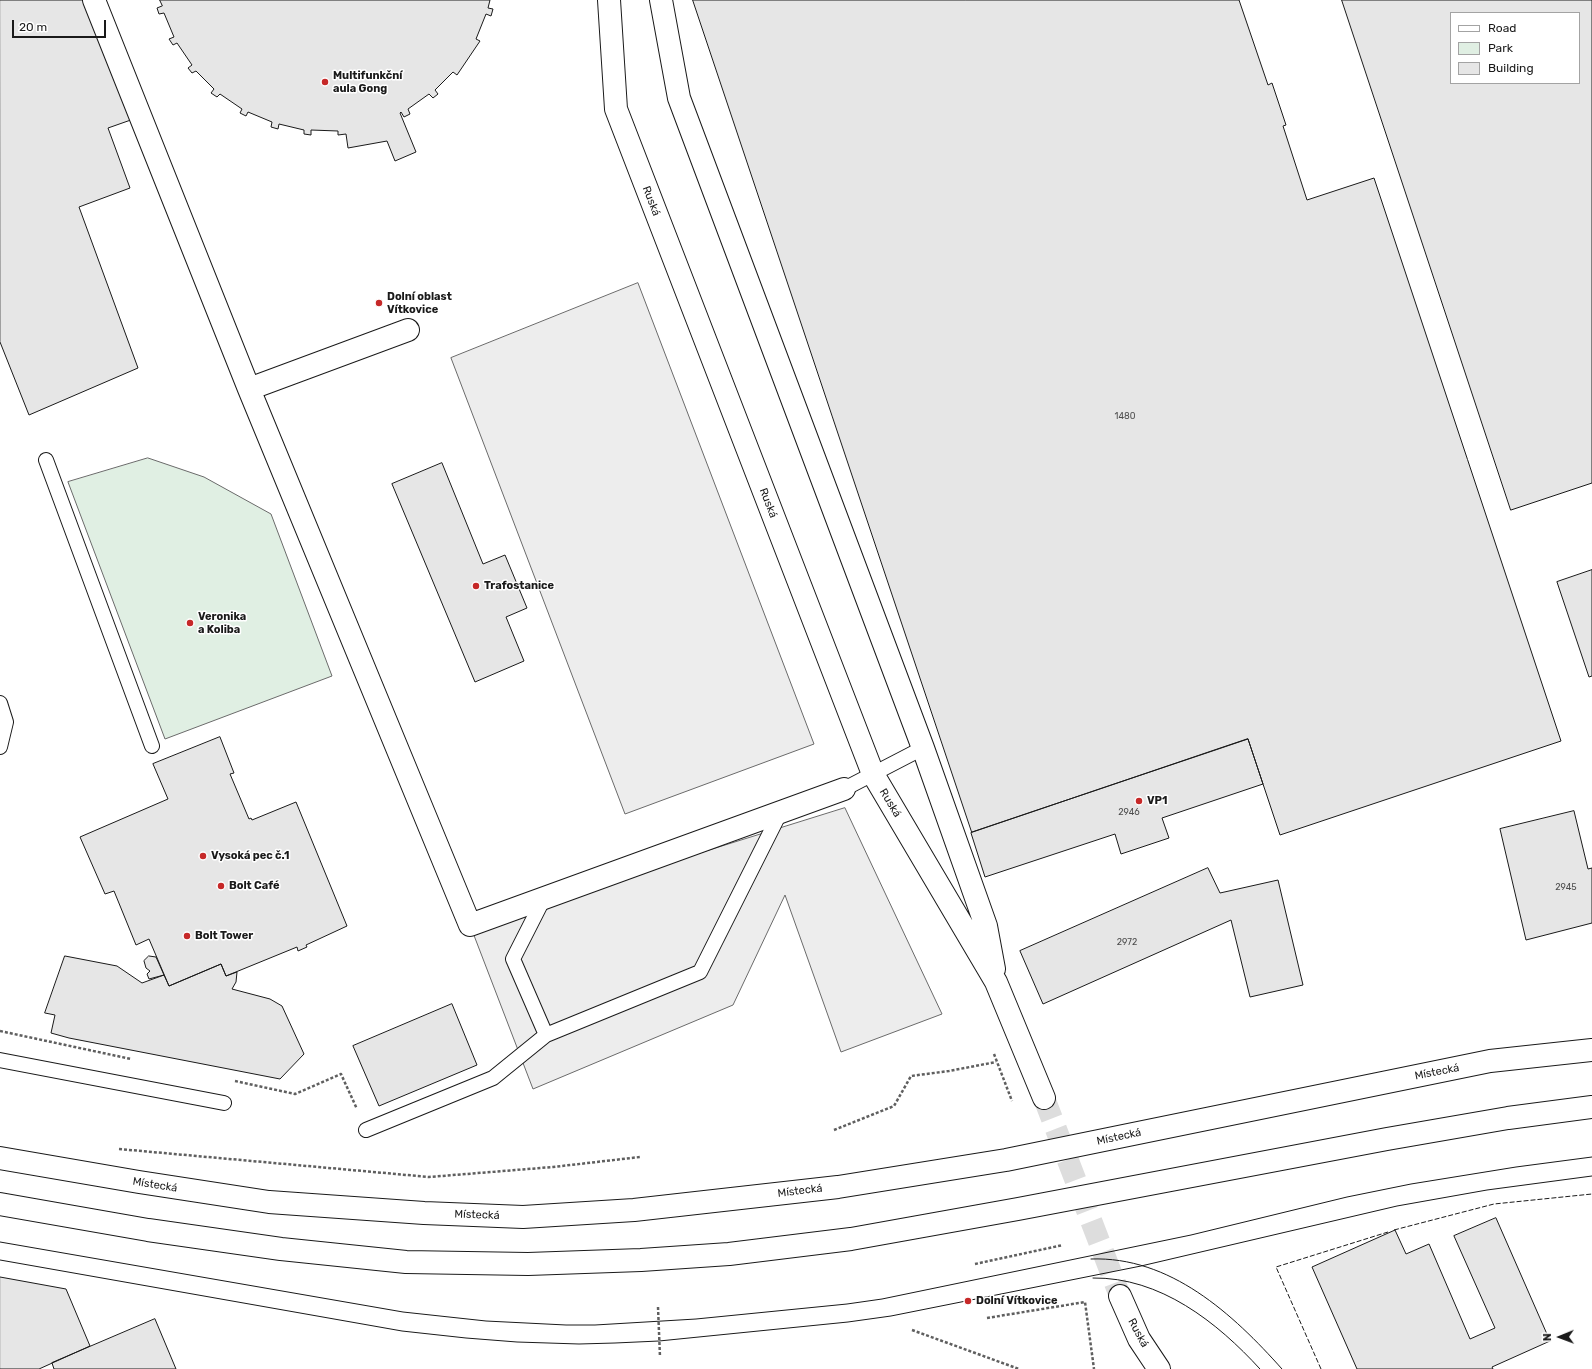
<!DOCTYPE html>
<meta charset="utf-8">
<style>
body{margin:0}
#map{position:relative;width:1592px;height:1369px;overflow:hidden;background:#fff;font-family:Rubik,sans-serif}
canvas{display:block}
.legend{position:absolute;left:1450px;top:12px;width:130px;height:72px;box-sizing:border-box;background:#fff;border:1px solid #a3a3a3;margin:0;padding:5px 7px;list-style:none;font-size:12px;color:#1a1a1a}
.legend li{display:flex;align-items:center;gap:8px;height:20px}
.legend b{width:20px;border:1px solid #a3a3a3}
.north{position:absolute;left:1540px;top:1317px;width:40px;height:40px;-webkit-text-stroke:3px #fff;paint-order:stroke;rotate:269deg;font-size:11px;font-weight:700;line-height:16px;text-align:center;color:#1a1a1a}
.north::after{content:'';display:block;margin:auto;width:14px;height:18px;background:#1a1a1a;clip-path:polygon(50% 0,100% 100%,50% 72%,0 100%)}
.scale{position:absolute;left:12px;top:20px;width:94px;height:18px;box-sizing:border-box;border:2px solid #1a1a1a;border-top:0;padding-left:5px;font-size:12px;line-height:14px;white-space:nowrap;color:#1a1a1a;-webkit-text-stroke:3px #fff;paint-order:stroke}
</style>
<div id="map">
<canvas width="1592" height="1369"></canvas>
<ul class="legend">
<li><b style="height:5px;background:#fff"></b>Road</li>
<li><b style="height:11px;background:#e0efe3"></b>Park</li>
<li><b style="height:11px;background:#e6e6e6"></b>Building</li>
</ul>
<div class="north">N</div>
<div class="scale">20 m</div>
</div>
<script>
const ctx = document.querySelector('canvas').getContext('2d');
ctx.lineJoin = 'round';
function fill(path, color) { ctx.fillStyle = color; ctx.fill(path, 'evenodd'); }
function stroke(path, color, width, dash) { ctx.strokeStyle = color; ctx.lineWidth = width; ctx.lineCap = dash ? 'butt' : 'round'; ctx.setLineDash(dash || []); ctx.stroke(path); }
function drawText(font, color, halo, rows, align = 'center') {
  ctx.font = font + ' Rubik,sans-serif'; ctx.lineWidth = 3; ctx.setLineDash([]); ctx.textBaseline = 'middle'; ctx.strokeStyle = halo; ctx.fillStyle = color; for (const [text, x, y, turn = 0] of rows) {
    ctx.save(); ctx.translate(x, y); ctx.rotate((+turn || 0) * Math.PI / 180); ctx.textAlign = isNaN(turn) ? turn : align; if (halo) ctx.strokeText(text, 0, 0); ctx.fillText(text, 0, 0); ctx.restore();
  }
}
const green = new Path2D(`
 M148 458 204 477 271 514 332 676 165 739 68 482Z`);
const parking = new Path2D(`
 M638 283 814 744 625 814 451 358Z
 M845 808 942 1014 841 1052 785 895 733 1005 533 1089 470 925Z`);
const building = new Path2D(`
 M0 0H103L145 115 108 128 130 188 79 207 138 368 29 415 0 342Z
 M160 0H490L488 8 493 9 491 16 486 14 476 39 480 41 457 75 453 72 435 90 438 94 433 98 429 94 408 109 410 114 404 117 401 112 400 113 416 152 395 161 387 141 348 148 346 134 338 135V131L311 130V135L304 134V130L279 124 278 129 271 127 272 122 248 112 246 116 240 113 242 109 220 94 217 97 211 93 214 89 196 71 192 73 188 68 192 65 177 43 173 45 169 39 174 37 164 13 159 14 157 8 162 6Z
 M693 0H1239L1268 85 1272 83 1286 125 1283 126 1307 200 1374 178 1561 741 1280 835 1248 739 972 832Z
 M1342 0H1592V483L1511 510ZM1451 13H1579V83H1451Z
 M442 463 483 564 505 555 527 608 506 617 524 661 475 682 392 484Z
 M1592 570V676L1589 677 1557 582Z
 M220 737 234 773 230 774 249 819 251 818 252 820 296 802 347 926 306 945 307 947 298 951 297 947 226 976 221 964 169 986 149 939 136 945 114 891 105 894 80 837 168 799 153 764Z
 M1248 739 1263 784 1162 818 1169 838 1121 854 1115 834 985 877 971 833Z
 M1574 811 1588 869 1592 868V923L1526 940 1500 829Z
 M1208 868 1220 893 1278 880 1303 985 1250 997 1231 920 1043 1004 1020 951Z
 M65 956 117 966 142 983 164 975 169 986 221 964 226 976 237 972 236 982 232 989 270 999 282 1006 304 1054 280 1079 69 1038 51 1033 55 1015 45 1013Z
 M149 956 156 957 164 975 149 979 147 974 150 971 146 968 144 961Z
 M452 1004 477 1065 379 1106 353 1046Z
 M1496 1218 1550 1341 1492 1367 1493 1369H1357L1312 1267 1395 1230 1406 1254 1429 1244 1470 1339 1495 1328 1454 1236Z
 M0 1277 66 1289 90 1346 39 1369H0Z
 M155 1319 176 1369H54L52 1363Z`);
const streetTunnel = new Path2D(`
 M1044 1098 1120 1296`);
const path = new Path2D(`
 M0 1031 131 1059
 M994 1054 1012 1101
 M235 1081 295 1094 341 1074 357 1109
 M834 1130 894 1106 911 1076 949 1071 996 1062
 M119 1149 429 1177 553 1167 640 1157
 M975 1264 1063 1245
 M658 1307 660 1357
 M987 1318 1085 1302 1094 1369
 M912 1330 1019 1369`);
const lane = new Path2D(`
 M46 460 152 746
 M0 703 6 722 0 747
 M844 789 923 748
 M544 898 513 959 546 1035 700 972 780 813
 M0 1060 224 1103
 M366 1130 493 1078 546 1035`);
const street = new Path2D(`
 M94 0 249 389 470 925 844 789
 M609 0 616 109 873 774 996 982 1044 1098
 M661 0 679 98 923 748 986 926 994 969
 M249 389 408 330
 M1120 1296 1139 1339 1159 1369`);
const highway = new Path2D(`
 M0 1158 139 1182 269 1202 424 1213 523 1217 634 1210 838 1187 1006 1160 1490 1061 1592 1050
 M0 1204 148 1230 281 1249 406 1262 528 1264 641 1260 729 1254 851 1239 1018 1209 1387 1139 1508 1118 1592 1107`);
const tram = new Path2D(`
 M0 1242 403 1312 486 1321 566 1325H595L696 1319 847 1304 882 1299 1191 1235 1347 1197 1411 1184 1516 1167 1592 1157
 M1091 1259C1170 1256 1233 1314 1282 1369
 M0 1260 402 1331 466 1338 517 1342 579 1344 615 1343 659 1341 848 1322 891 1316 1141 1266 1397 1206 1487 1190 1592 1176
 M1093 1278C1160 1277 1217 1322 1260 1369`);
const fence = new Path2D(`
 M1394 1230 1494 1204 1592 1194
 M1321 1369 1276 1267 1388 1232`);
const markers = [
 [325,82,4,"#c62828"],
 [379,303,4,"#c62828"],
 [476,586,4,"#c62828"],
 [190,623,4,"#c62828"],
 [1139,801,4,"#c62828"],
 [203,856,4,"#c62828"],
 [221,886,4,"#c62828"],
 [187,936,4,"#c62828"],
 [968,1301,4,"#c62828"]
];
const numberNames = [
 ["1480",1125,416],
 ["2946",1129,812],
 ["2945",1566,887],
 ["2972",1127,942]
];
const poiNames = [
 ["Multifunkční",333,76],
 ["aula Gong",333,89],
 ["Dolní oblast",387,297],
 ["Vítkovice",387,310],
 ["Trafostanice",484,586],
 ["Veronika",198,617],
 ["a Koliba",198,630],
 ["VP1",1147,801],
 ["Vysoká pec č.1",211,856],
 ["Bolt Café",229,886],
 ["Bolt Tower",195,936],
 ["Dolní Vítkovice",976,1301]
];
const streetNames = [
 ["Ruská",651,201,69],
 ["Ruská",768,503,69],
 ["Ruská",890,803,59],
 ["Místecká",1437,1072,-11],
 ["Místecká",1119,1137,-12],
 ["Místecká",155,1185,9],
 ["Místecká",800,1191,-7],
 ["Místecká",477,1215,2],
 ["Ruská",1138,1333,62]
];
fill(green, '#e0efe3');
stroke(green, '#6a6a6a', 1);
fill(parking, '#ededed');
stroke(parking, '#6a6a6a', 1);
fill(building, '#e6e6e6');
stroke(building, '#1a1a1a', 1);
stroke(streetTunnel, '#ddd', 22, [22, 11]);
stroke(lane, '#1a1a1a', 16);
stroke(street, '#1a1a1a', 24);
stroke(highway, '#1a1a1a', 24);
stroke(path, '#5f5f5f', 2.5, [3, 2]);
stroke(lane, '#fff', 14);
stroke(street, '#fff', 22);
stroke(highway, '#fff', 22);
stroke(tram, '#1a1a1a', 1);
stroke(fence, '#1a1a1a', 1, [5, 2]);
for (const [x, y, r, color] of markers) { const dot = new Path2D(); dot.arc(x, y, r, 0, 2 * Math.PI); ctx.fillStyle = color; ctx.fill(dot); stroke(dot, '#fff', 1.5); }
drawText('9px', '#4d4d4d', null, numberNames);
drawText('bold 11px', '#1a1a1a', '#fff', poiNames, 'left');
drawText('11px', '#1a1a1a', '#fff', streetNames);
</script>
